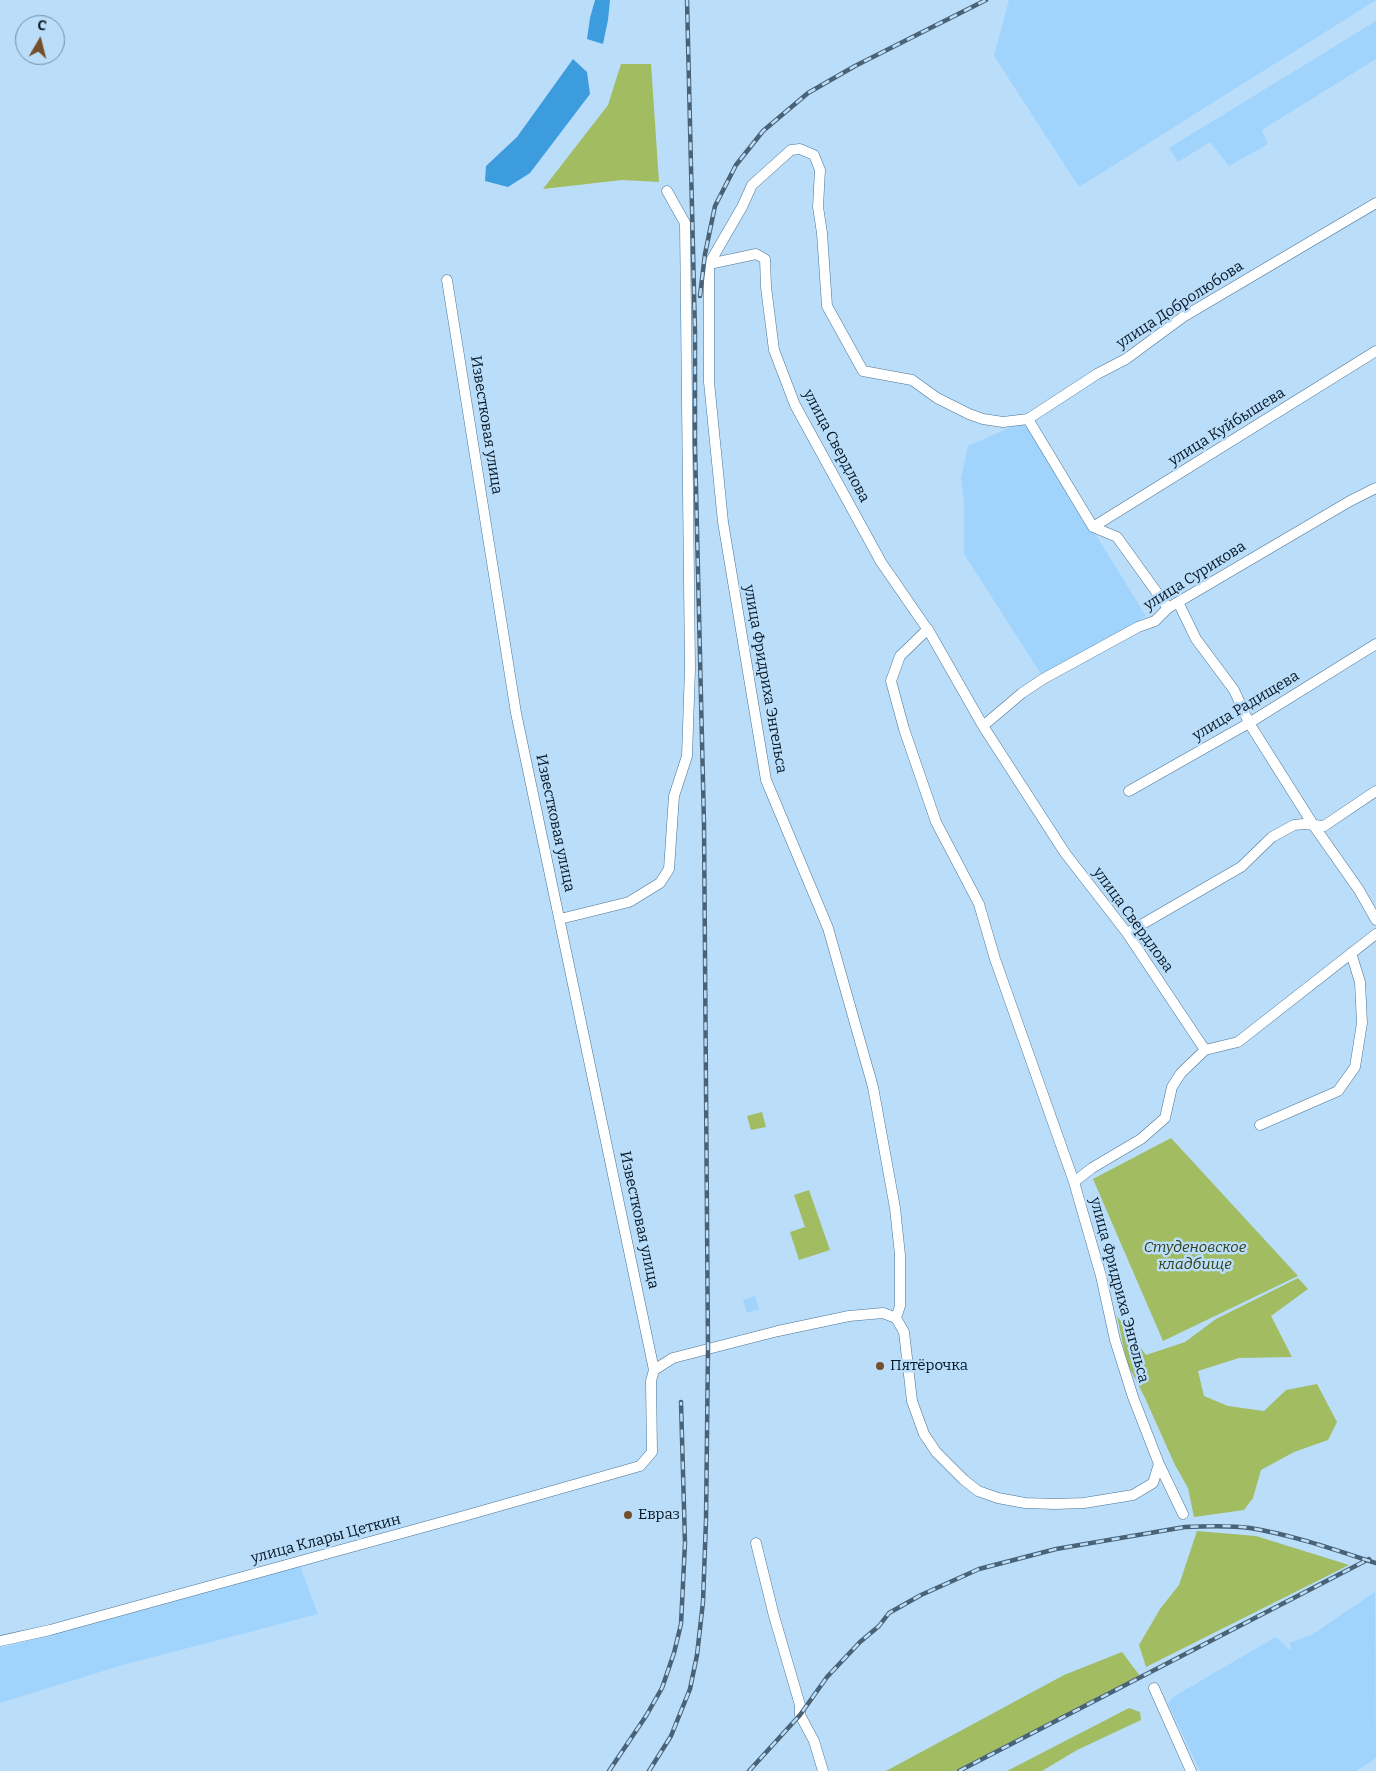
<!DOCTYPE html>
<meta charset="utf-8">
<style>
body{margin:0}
#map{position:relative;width:1376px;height:1771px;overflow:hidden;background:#baddfa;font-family:Bitter,serif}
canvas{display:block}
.north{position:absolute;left:15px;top:15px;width:50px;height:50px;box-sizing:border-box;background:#baddfa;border:1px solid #728ea4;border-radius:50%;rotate:8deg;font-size:14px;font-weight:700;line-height:20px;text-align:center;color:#061724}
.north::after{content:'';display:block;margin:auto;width:18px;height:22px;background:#754f2b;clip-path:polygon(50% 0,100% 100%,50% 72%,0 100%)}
</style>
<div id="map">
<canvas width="1376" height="1771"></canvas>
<div class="north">С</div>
</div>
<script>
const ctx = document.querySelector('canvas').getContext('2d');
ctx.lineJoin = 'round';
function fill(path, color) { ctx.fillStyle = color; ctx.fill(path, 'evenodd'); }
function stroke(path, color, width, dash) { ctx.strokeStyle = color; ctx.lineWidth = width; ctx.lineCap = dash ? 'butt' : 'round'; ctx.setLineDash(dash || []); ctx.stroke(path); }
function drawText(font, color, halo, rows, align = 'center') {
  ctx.font = font + ' Bitter,serif'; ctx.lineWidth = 5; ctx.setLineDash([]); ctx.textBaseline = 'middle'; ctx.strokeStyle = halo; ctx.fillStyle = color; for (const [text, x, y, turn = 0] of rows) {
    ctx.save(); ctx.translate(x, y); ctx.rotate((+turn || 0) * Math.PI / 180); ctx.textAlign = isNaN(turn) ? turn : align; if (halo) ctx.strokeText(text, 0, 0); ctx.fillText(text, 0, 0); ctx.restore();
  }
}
const built = new Path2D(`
 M1009 0H1376L1079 187 994 56Z
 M1376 21V59L1262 130 1268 144 1229 166 1210 142 1178 162 1169 148Z
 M1025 421 1146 616 1043 677 964 554V503L961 478 968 446Z
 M755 1296 759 1309 747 1313 743 1300Z
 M300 1566 318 1614 119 1666 0 1703V1648L113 1618Z
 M1375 1592 1376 1758 1356 1771H1200L1168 1704 1173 1697 1276 1637 1291 1651 1290 1643 1313 1634Z`);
const green = new Path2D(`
 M621 64H651L659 182 622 180 543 189 608 105Z
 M762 1112 766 1127 751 1130 747 1116Z
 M1171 1138 1298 1276 1163 1341 1093 1179Z
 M809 1190 830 1250 799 1260 790 1232 805 1227 794 1195Z
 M1298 1278 1308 1289 1271 1316 1292 1357 1239 1358 1198 1371 1204 1396 1228 1406 1264 1411 1286 1390 1317 1384 1337 1422 1328 1440 1294 1452 1261 1470 1253 1498 1244 1510 1194 1517 1188 1488 1175 1465 1145 1398 1127 1363 1117 1316 1146 1355 1185 1342 1216 1319Z
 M1197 1531 1256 1536 1349 1565 1146 1667 1139 1645 1160 1609 1179 1585Z
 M1122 1652 1140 1676 955 1771H886L1064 1675Z
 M1129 1708 1140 1712 1141 1720 1077 1750 1042 1771H1007Z`);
const water = new Path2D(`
 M595 0H610L608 20 603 44 587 39 590 18Z
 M573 59 587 72 590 94 530 173 508 187 485 181 486 166 517 137Z`);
const minor = new Path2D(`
 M709 264 742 207 752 185 791 150 800 149 814 155 820 170 818 207 822 233 827 306 863 371 912 380 937 398 969 414 983 419 1003 422 1028 419 1097 374 1126 359 1183 317 1376 203
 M447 280 516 713 654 1370
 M1028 419 1093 527 1117 537 1168 608
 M1093 527 1376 351
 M1178 602 1196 639 1234 690 1249 723 1314 826 1359 890 1376 920
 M928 629 900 656 891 681 904 729 936 822 979 904 995 959 1074 1182
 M983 726 1022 693 1043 679 1138 627 1155 621 1168 608 1350 501 1376 488
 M1129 791 1249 723 1376 644
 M560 919 629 902 660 883 669 869 674 796 687 756 690 669 685 223 667 191
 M1127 933 1241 867 1272 837 1294 825 1304 824 1324 826 1376 791
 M1205 1050 1238 1042 1376 934
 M1260 1125 1338 1091 1355 1067 1362 1023 1360 982 1351 953
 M896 1318 900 1306V1255L895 1208 873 1087 828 928 766 780 723 522 709 382V264L756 254 765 259 766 287 774 350 795 405 881 562 930 633 983 726 1065 853 1127 933 1205 1050
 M1159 1464 1183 1514
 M756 1543 774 1616 800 1705V1715L814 1741 823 1771
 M0 1641 50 1630 464 1516 640 1466 652 1452 651 1381 654 1370 673 1358 778 1331 849 1316 883 1313 896 1318 904 1332 912 1401 924 1434 936 1452 964 1480 978 1491 998 1498 1025 1503 1055 1504 1084 1503 1133 1495 1153 1483 1159 1464 1133 1397 1115 1340 1101 1276 1074 1182 1092 1168 1141 1139 1165 1118 1172 1087 1181 1073 1205 1050
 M1154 1688 1191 1771`);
const rail = new Path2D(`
 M700 296 705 254 715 206 736 165 763 131 808 93 855 66 986 0
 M609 1771 646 1716 662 1688 674 1653 681 1624 685 1543 681 1402
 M649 1771 671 1736 690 1689 697 1655 703 1602 706 1520 708 1350 704 824 695 446V333L687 0
 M749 1771 800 1715 827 1677 860 1642 879 1626 889 1613 921 1595 979 1569 1056 1549 1185 1527C1206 1526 1228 1525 1250 1528 1293 1535 1335 1550 1376 1563
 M959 1771 1369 1559`);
const markers = [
 [880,1366,5,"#754f2b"],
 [628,1515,5,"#754f2b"]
];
const streetNames = [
 ["улица Добролюбова",1180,305,-33],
 ["Известковая улица",486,425,81],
 ["улица Куйбышева",1227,427,-32],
 ["улица Свердлова",836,446,62],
 ["улица Сурикова",1195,576,-32],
 ["улица Фридриха Энгельса",765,679,80],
 ["улица Радищева",1246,706,-31],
 ["Известковая улица",555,823,78],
 ["улица Свердлова",1133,920,54],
 ["Известковая улица",639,1220,78],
 ["улица Фридриха Энгельса",1119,1290,75],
 ["улица Клары Цеткин",326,1539,-15]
];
const parkNames = [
 ["Студеновское",1195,1248],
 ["кладбище",1195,1265]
];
const poiNames = [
 ["Пятёрочка",890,1366],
 ["Евраз",638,1515]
];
fill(built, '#a0d4fd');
fill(green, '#a1bc61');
fill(water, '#3d9cde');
stroke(minor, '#4a7494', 11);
stroke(minor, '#fff', 10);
stroke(rail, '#4a6275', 4.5);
stroke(rail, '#baddfa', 2.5, [8]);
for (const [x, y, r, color] of markers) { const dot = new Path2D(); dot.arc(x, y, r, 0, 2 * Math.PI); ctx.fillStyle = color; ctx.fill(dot); stroke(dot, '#baddfa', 2); }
drawText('15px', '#061724', '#baddfa', streetNames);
drawText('italic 15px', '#343f16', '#baddfa', parkNames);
drawText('15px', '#061724', '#baddfa', poiNames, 'left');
</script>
